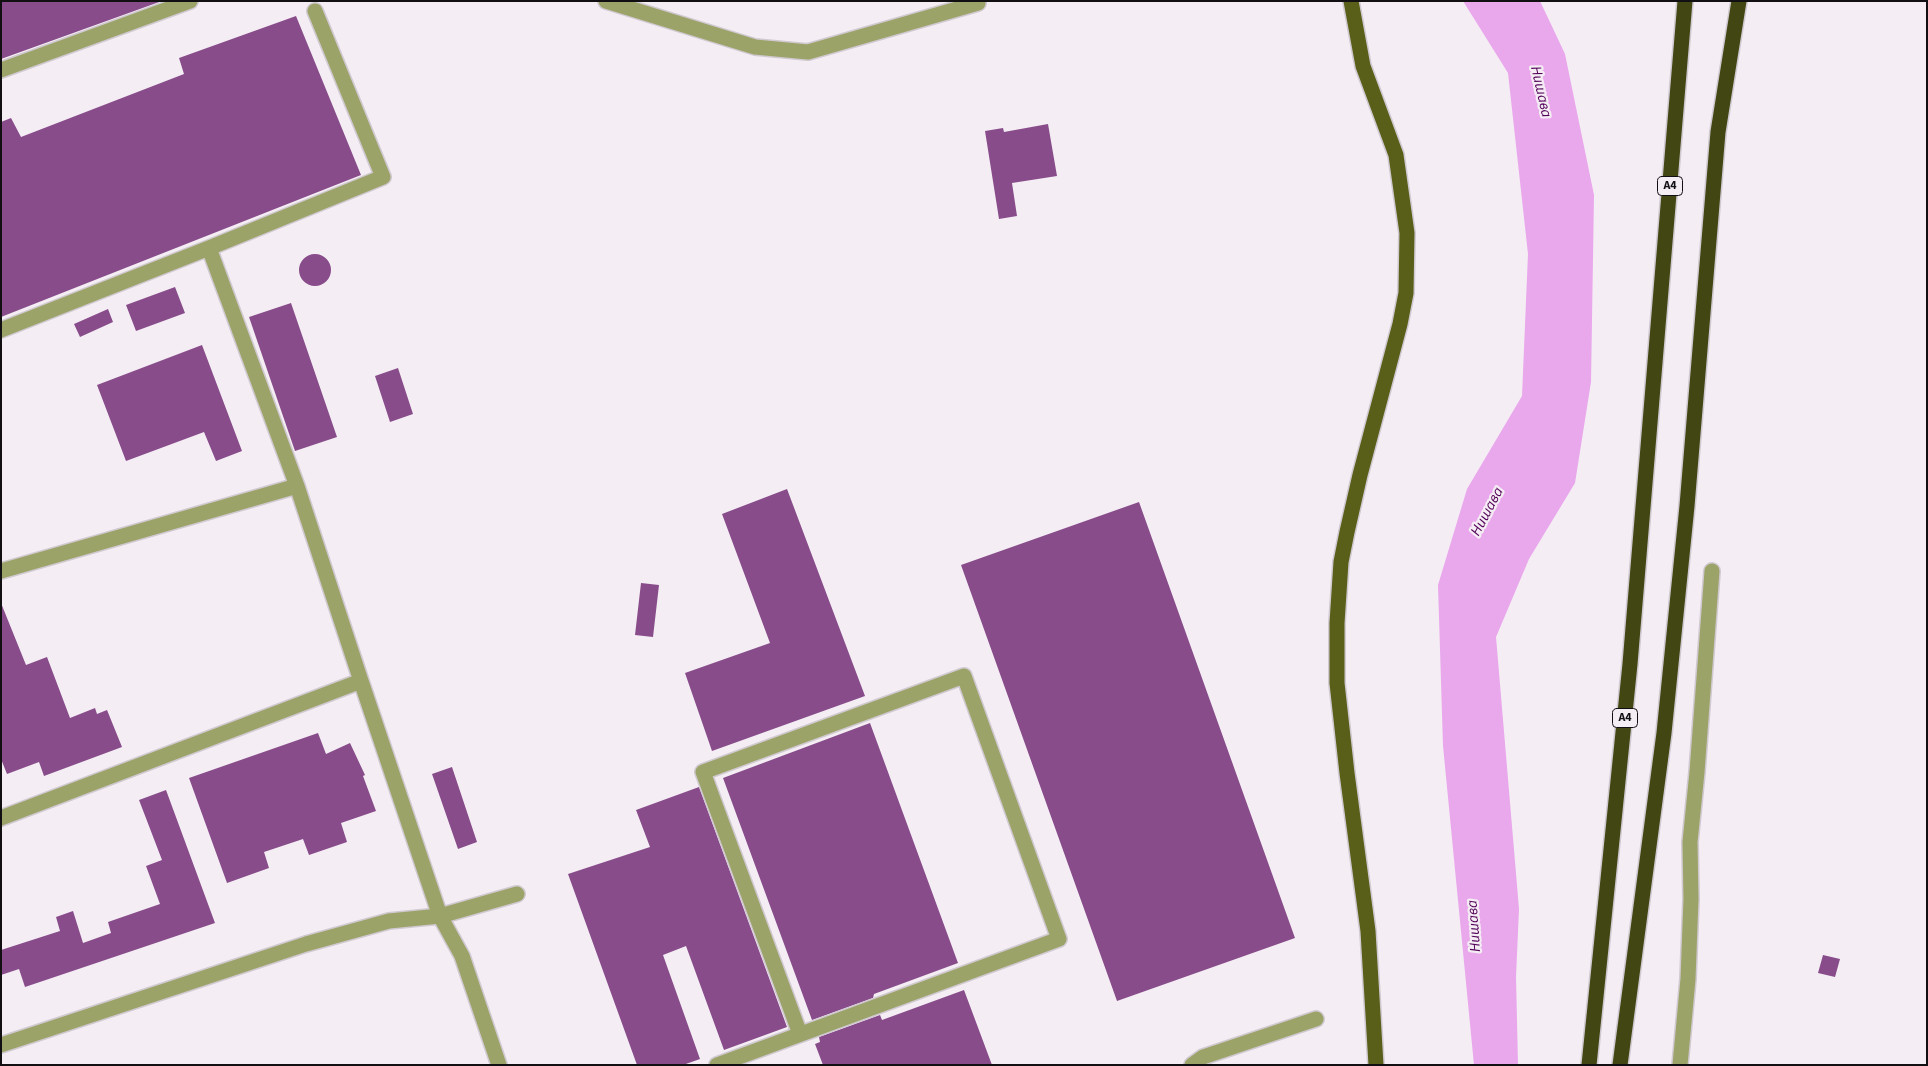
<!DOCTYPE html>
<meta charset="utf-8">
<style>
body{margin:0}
#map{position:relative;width:1928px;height:1066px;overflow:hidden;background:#f4edf4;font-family:"Source Sans 3",sans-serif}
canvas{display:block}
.frame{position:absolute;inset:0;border:2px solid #120f12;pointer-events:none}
</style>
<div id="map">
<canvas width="1928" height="1066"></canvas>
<div class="frame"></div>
</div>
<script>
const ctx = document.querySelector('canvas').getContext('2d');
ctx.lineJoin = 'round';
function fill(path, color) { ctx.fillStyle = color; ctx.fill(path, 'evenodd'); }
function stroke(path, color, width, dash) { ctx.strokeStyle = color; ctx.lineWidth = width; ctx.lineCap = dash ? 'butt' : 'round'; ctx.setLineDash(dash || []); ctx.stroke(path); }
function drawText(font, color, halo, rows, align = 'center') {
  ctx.font = font + ' "Source Sans 3",sans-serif'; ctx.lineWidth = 4.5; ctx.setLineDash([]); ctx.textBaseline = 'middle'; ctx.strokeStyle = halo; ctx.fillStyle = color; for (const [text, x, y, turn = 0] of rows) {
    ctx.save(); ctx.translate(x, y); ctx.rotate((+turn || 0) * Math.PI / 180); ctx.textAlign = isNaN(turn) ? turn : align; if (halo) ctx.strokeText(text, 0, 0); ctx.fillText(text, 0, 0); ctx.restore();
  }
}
const water = new Path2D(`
 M1463 1H1540L1565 54 1594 195 1591 382 1575 483 1529 559 1496 637 1519 909 1516 977 1518 1065H1474L1443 746 1438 585 1467 489 1522 396 1528 254 1508 73Z`);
const building = new Path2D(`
 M1 1H162L1 59Z
 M296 16 361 175 1 317V122L11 118 21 137 184 74 179 58Z
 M1048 124 1057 176 1012 183 1017 216 999 219 985 131 1003 128 1004 132Z
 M299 270a16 16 0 1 1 32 0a16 16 0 1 1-32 0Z
 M175 287 185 313 136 331 126 305Z
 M291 303 337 437 295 451 249 317Z
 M108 309 113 322 80 337 74 324Z
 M202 345 242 451 216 461 204 432 126 461 97 385Z
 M398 368 413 414 390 422 375 376Z
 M787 489 865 696 712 751 685 673 770 643 722 514Z
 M1139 502 1295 938 1117 1001 961 565Z
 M641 583 659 585 653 637 635 635Z
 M1 603 26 665 47 657 70 718 95 708 97 714 107 710 122 747 44 776 39 762 7 774 1 759Z
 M870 723 958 963 874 994 873 998 812 1020 723 778Z
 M318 733 326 754 350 743 365 775 363 776 376 811 341 823 347 842 309 855 303 839 264 852 269 868 227 883 189 778Z
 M452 767 477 842 458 849 432 774Z
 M699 787 787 1027 724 1050 686 946 663 955 700 1059 683 1065H637L568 874 650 847 636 810Z
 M166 790 215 923 25 987 19 969 1 975V950L60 931 56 917 73 911 83 943 111 933 108 922 160 904 146 866 162 860 139 800Z
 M1823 955 1840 959 1835 977 1818 973Z
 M964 990 992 1065H823L815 1044 820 1042 819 1037 880 1015 882 1020Z`);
const minor = new Path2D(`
 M606 1 755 47 808 52 978 3
 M1 70 190 1
 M209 248 297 486 361 681
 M1 330 209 248 383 177 315 11
 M1 571 297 486
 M1 818 361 681 440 916 462 956 499 1065
 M1 1045 306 944 389 921 440 916 517 894
 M717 1065 1059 939 964 676 703 772 800 1034
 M1192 1065 1203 1057 1316 1019
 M1680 1065 1688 979 1691 899 1690 842 1697 772 1712 571`);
const major = new Path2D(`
 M1351 1 1363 66 1396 155 1407 233 1406 293 1400 324 1360 475 1347 532 1341 562 1337 623V683L1347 773 1368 931 1376 1065`);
const highway = new Path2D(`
 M1589 1065 1630 664 1685 1
 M1620 1065 1664 733 1687 506 1718 132 1739 1`);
const shields = [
 [1670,186,25],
 [1625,718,25]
];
const shieldNames = [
 ["A4",1670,186],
 ["A4",1625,718]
];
const waterNames = [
 ["Нишава",1540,92,77],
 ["Нишава",1488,512,-62],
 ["Нишава",1475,926,-94]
];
fill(water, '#e9a7ec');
fill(building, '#884c8b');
stroke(minor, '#d0c9d0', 18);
stroke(major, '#d0c9d0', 18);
stroke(highway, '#d0c9d0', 18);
stroke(minor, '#9ca368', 15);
stroke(major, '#595f19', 15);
stroke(highway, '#424613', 15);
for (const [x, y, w] of shields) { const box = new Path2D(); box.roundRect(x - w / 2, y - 9.5, w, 19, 4); ctx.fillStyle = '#f4edf4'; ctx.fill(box); stroke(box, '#120f12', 1); }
drawText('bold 12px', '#120f12', null, shieldNames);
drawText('italic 15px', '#530058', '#f4edf4', waterNames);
</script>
